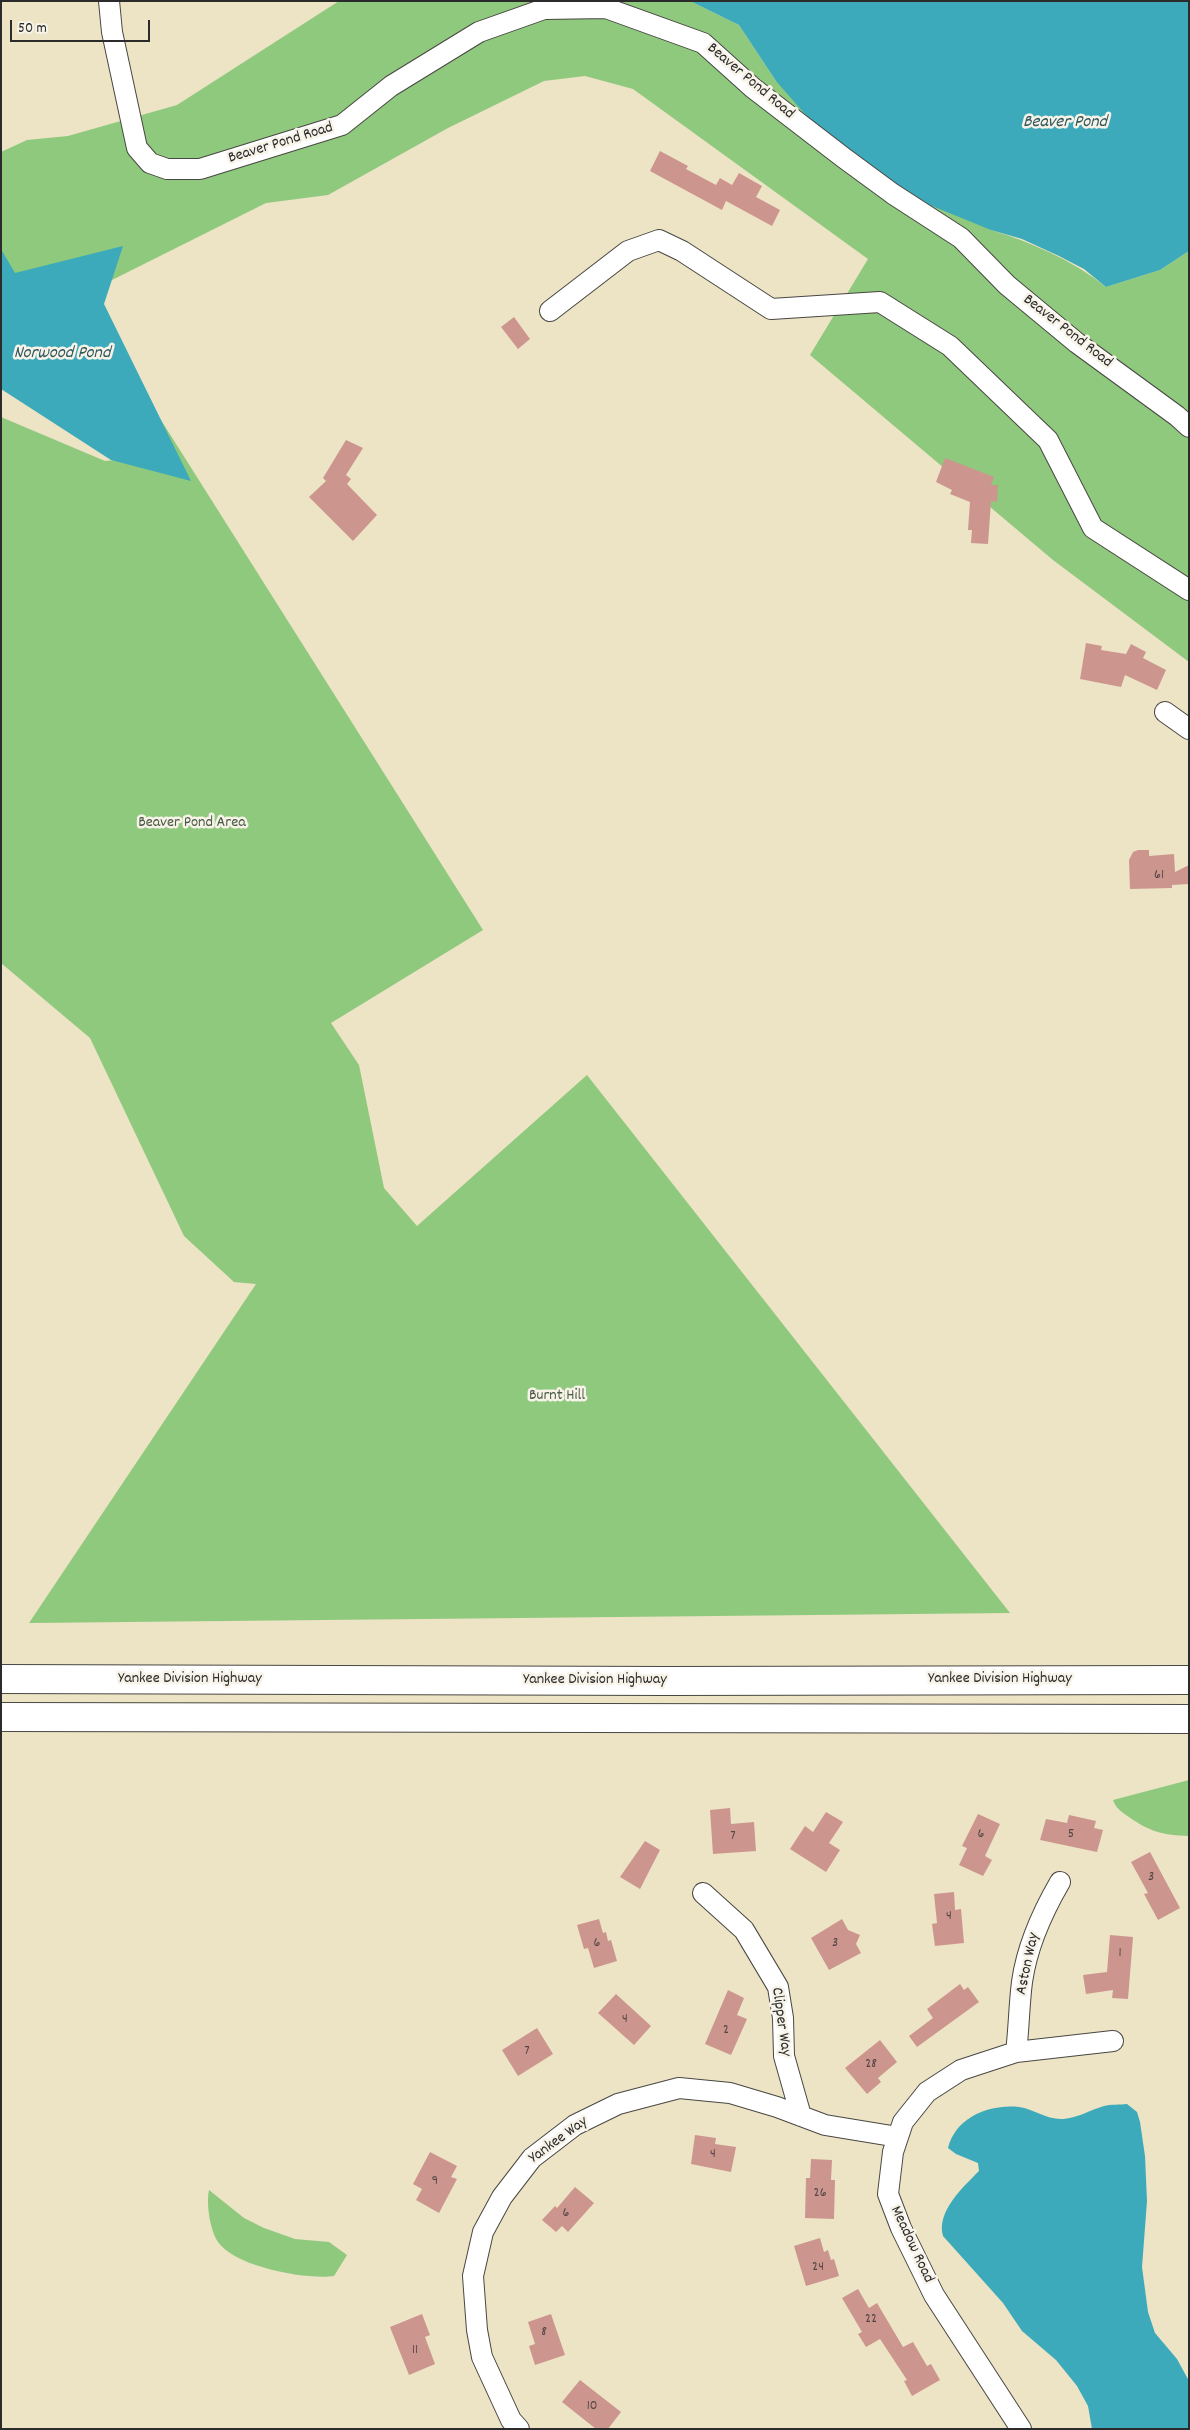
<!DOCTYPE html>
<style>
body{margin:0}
#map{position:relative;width:1190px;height:2430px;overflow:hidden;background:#ede3c5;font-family:Dekko,sans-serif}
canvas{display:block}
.frame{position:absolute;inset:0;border:2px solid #2b2b2b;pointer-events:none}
.scale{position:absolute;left:10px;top:20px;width:140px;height:22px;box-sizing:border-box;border:2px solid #2b2b2b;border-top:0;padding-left:6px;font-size:15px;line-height:18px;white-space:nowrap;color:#2b2b2b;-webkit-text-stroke:4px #f7f3e8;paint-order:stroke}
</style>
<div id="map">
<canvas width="1190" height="2430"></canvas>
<div class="frame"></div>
<div class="scale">50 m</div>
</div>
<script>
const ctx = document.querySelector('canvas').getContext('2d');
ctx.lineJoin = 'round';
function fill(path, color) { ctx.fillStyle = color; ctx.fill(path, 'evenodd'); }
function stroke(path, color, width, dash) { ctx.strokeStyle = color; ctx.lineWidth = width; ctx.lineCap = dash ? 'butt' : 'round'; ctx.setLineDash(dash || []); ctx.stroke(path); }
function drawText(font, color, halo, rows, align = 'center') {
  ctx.font = font + ' Dekko,sans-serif'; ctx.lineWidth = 5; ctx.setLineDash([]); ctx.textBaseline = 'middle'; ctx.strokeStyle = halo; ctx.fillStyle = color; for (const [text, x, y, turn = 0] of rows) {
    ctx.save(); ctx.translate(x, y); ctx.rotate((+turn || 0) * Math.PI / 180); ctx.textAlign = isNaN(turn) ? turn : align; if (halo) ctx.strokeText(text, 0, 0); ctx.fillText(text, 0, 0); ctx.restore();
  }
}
const green = new Path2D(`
 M339 1H690L739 25 776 81 991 230C1033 243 1072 260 1106 287L1160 270 1189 251V662L1053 560 810 355 868 259 633 89 585 76 544 81 448 128 328 195 266 203 82 295 483 930 331 1023 359 1065 384 1188 417 1226 587 1075 1010 1613 29 1623 256 1284 234 1282 184 1236 90 1038 1 963V417L105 461 115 460 1 275V152L27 140 68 136 177 105Z
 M1189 1780V1836C1163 1835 1150 1832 1129 1817 1122 1812 1116 1809 1113 1800Z
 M209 2190 244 2218 264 2228 295 2239 329 2242 347 2255 334 2276C307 2280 235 2267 218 2242 210 2230 206 2204 209 2190Z`);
const water = new Path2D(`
 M690 1H1189V251L1160 270 1106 287 1084 269 1059 256 1022 239 991 230 905 195 811 121 776 81 739 25Z
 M123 246 104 304 191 481 111 460 1 389V249L15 273Z
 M1127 2104 1137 2112 1140 2122 1145 2156 1147 2201 1142 2267 1148 2312 1155 2333 1177 2359 1189 2381V2429H1092L1088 2406 1077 2386 1056 2360 1022 2331 1003 2303 943 2236C936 2212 963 2187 979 2171L978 2163 956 2154 948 2148C956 2117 989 2104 1019 2107 1034 2109 1047 2120 1063 2119 1078 2118 1090 2110 1104 2106 1111 2104 1120 2105 1127 2104Z`);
const building = new Path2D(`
 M660 151 688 166 686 169 716 185 720 178 732 185 739 173 762 186 756 197 780 210 772 226 726 201 722 210 650 171Z
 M514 317 530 339 518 349 501 327Z
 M346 440 363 448 346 475 351 479 347 484 377 515 353 541 309 497 326 481 323 478Z
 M945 458 994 477 991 485H998L997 502 991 501 988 544 971 543 972 530H968L970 502 950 494 952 490 936 482Z
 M1086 643 1102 646 1101 650 1126 654 1131 644 1146 652 1143 658 1166 670 1157 690 1125 675 1121 687 1080 679Z
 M1138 850H1149V856L1174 854 1175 872 1189 865V884L1172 885V888L1130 889 1129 860 1133 852Z
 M730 1808 731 1824 754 1822 756 1851 713 1854 710 1810Z
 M826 1812 843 1822 829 1843 840 1850 826 1872 790 1849 805 1826 813 1832Z
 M978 1814 1000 1824 985 1856 992 1860 983 1876 959 1865 967 1848 962 1846Z
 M1069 1815 1096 1821 1094 1828 1103 1830 1097 1852 1040 1840 1046 1819 1067 1823Z
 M645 1841 660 1850 640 1889 620 1877Z
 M1150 1852 1180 1908 1158 1920 1144 1894 1148 1893 1131 1862Z
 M954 1892 955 1910 961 1909 964 1943 935 1946 932 1924 937 1923 934 1894Z
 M599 1919 603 1933 606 1932 608 1941 611 1940 617 1961 594 1968 588 1948 584 1949 577 1925Z
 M842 1919 848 1930 860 1935 856 1944 861 1953 829 1970 811 1938Z
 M1110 1935 1133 1937 1128 1999 1112 1998 1113 1990 1086 1994 1083 1975 1107 1972Z
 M960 1984 964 1990 968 1987 979 2002 917 2047 909 2036 933 2018 927 2009Z
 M728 1990 744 1998 737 2015 747 2019 731 2055 705 2044Z
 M616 1994 651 2026 634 2045 598 2013Z
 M537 2028 553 2054 518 2076 502 2050Z
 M880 2040 897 2062 878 2078 881 2082 867 2094 845 2068Z
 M695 2135 716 2138 715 2144 736 2147 731 2172 691 2164Z
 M430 2152 457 2166 451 2177 457 2179 439 2213 416 2200 422 2189 413 2184Z
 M811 2159 832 2160 831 2180H835L834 2219 805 2218 806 2178H810Z
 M575 2187 594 2203 568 2232 562 2226 556 2232 542 2220 555 2206 557 2208Z
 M820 2238 824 2252 828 2250 831 2260 834 2259 839 2276 806 2286 794 2246Z
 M858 2289 869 2308 877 2303 903 2347 913 2342 927 2366 931 2364 940 2380 912 2396 904 2381 907 2380 880 2339 866 2347 858 2334 862 2332 842 2298Z
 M422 2314 430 2335 425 2337 435 2364 409 2375 390 2327Z
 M551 2314 565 2355 535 2365 529 2346 535 2344 528 2322Z
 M580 2380 621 2412 608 2429H596L562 2402Z`);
const minor = new Path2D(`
 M109 1 112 32 137 148 150 163 167 169H200L342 125 391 86 479 32 544 9 606 8 703 43 753 88 844 158 893 194 961 238 1007 285 1077 343 1177 416 1189 427
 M550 311 628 251 659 240 682 251 771 309 880 302 950 346 1048 440 1093 528 1189 590
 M1165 712 1189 729
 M703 1893 744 1930 778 1987 783 2018 784 2056 801 2116
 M1016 2052C1019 2029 1019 2005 1022 1982 1027 1946 1042 1913 1060 1882
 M519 2429 511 2420 482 2357 477 2330 473 2276 483 2232 502 2197 532 2158 575 2125 618 2104 679 2088 730 2093 777 2107 825 2125 898 2137
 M1021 2429 934 2295 901 2228 888 2194 893 2152 903 2122 927 2092 961 2070 1016 2052 1113 2041`);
const highway = new Path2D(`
 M1 1679 666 1681 1189 1680
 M1 1717 1189 1719`);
const numberNames = [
 ["61",1159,876],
 ["6",981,1835],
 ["5",1071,1835],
 ["7",733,1837],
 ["3",1151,1878],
 ["4",949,1917],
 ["6",597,1944],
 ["3",835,1944],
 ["1",1120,1954],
 ["4",625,2020],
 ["2",726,2031],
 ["7",527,2052],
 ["28",871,2065],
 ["4",713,2155],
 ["9",435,2182],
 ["26",820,2194],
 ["6",566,2214],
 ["24",818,2268],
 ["22",871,2320],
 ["8",544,2333],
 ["11",415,2351],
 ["10",592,2407]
];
const streetNames = [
 ["Beaver Pond Road",750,82,40],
 ["Beaver Pond Road",281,144,-17],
 ["Beaver Pond Road",1067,332,38],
 ["Yankee Division Highway",190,1680],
 ["Yankee Division Highway",1000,1680],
 ["Yankee Division Highway",595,1681],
 ["Aston Way",1029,1964,-78],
 ["Clipper Way",780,2022,82],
 ["Yankee Way",559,2141,-36],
 ["Meadow Road",911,2245,65]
];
const parkNames = [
 ["Beaver Pond Area",192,824],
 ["Burnt Hill",557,1397]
];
const waterNames = [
 ["Beaver Pond",1065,124],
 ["Norwood Pond",62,355]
];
fill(green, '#8fc97e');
fill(water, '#3caaba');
fill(building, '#cc968f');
stroke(minor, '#484742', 22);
stroke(highway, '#484742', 30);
stroke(minor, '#fff', 20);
stroke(highway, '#fff', 28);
drawText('14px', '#534644', null, numberNames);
drawText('16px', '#2b2b2b', '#f7f3e8', streetNames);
drawText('16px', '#495a44', '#f7f3e8', parkNames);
drawText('italic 18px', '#31575d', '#f7f3e8', waterNames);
</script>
